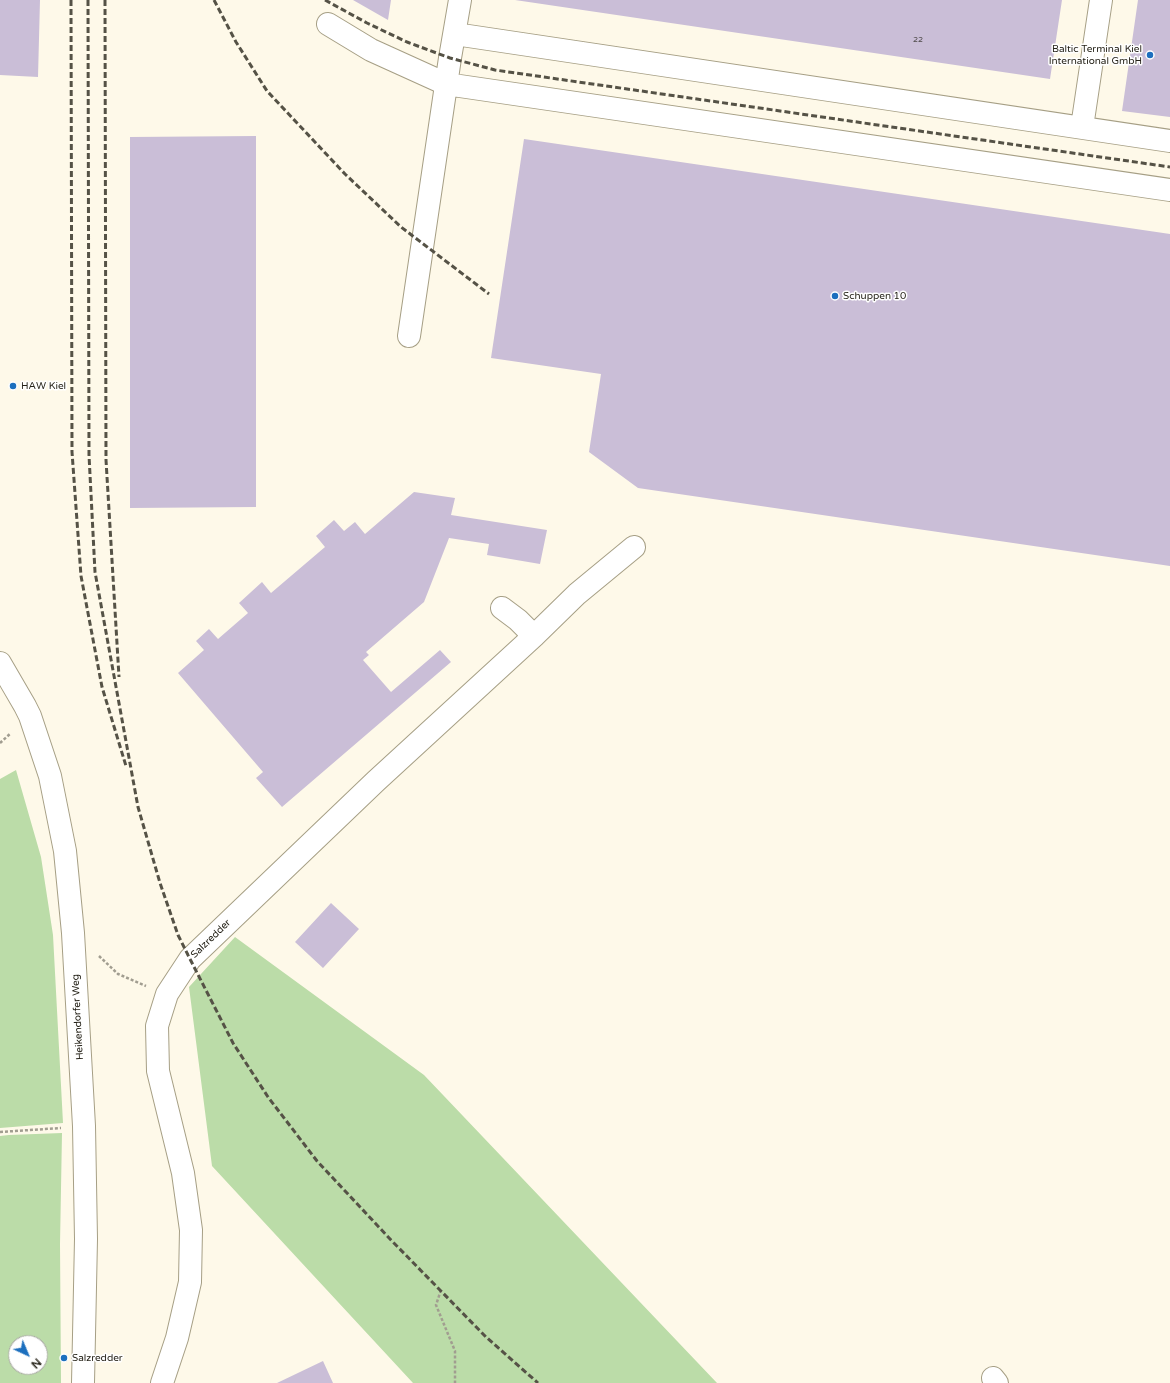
<!DOCTYPE html>
<style>
body{margin:0}
#map{position:relative;width:1170px;height:1383px;overflow:hidden;background:#fef9e9;font-family:"Varela Round",sans-serif}
canvas{display:block}
.north{position:absolute;left:8px;top:1335px;width:40px;height:40px;box-sizing:border-box;background:#fff;border:1px solid #a8a7a3;border-radius:50%;rotate:136deg;font-size:11px;font-weight:700;line-height:16px;text-align:center;color:#252218}
.north::after{content:'';display:block;margin:auto;width:14px;height:18px;background:#1c6fbe;clip-path:polygon(50% 0,100% 100%,50% 72%,0 100%)}
</style>
<div id="map">
<canvas width="1170" height="1383"></canvas>
<div class="north">N</div>
</div>
<script>
const ctx = document.querySelector('canvas').getContext('2d');
ctx.lineJoin = 'round';
function fill(path, color) { ctx.fillStyle = color; ctx.fill(path, 'evenodd'); }
function stroke(path, color, width, dash) { ctx.strokeStyle = color; ctx.lineWidth = width; ctx.lineCap = dash ? 'butt' : 'round'; ctx.setLineDash(dash || []); ctx.stroke(path); }
function drawText(font, color, halo, rows, align = 'center') {
  ctx.font = font + ' "Varela Round",sans-serif'; ctx.lineWidth = 3; ctx.setLineDash([]); ctx.textBaseline = 'middle'; ctx.strokeStyle = halo; ctx.fillStyle = color; for (const [text, x, y, turn = 0] of rows) {
    ctx.save(); ctx.translate(x, y); ctx.rotate((+turn || 0) * Math.PI / 180); ctx.textAlign = isNaN(turn) ? turn : align; if (halo) ctx.strokeText(text, 0, 0); ctx.fillText(text, 0, 0); ctx.restore();
  }
}
const green = new Path2D(`
 M16 770 41 857 53 935 63 1123 0 1128V779Z
 M235 937 424 1075 717 1383H413L212 1166 189 987Z
 M62 1133 60 1244 61 1383H0V1136L9 1135ZM16 1343H40V1367H16Z`);
const building = new Path2D(`
 M0 0H40L38 77 0 75Z
 M353 0H391L388 20Z
 M515 0H1062L1050 79Z
 M1138 0H1170V117L1122 111Z
 M256 136V507L130 508V137Z
 M524 139 1170 234V566L638 488 589 452 601 374 491 358Z
 M414 492 455 498 451 515 547 530 540 564 487 555 489 544 449 538 424 602 366 652 369 655 363 660 391 692 440 650 451 662 282 807 256 778 263 772 178 673 204 650 196 641 209 629 218 639 248 613 239 603 262 582 271 593 325 547 316 536 334 520 344 531 355 522 365 534Z
 M331 903 359 929 323 968 295 942Z
 M323 1361 333 1383H277Z`);
const path = new Path2D(`
 M0 743 11 733
 M99 956 118 974 146 986
 M0 1132 61 1128
 M441 1290 436 1305 455 1351V1383`);
const minor = new Path2D(`
 M328 24 371 50 446 84 1170 190
 M455 34 1170 141
 M1082 127 1101 0
 M409 336 450 58 460 0
 M502 608 518 620 534 636
 M0 663 25 706 30 716 50 776 65 851 73 933 84 1126 86 1239 83 1383
 M993 1378 997 1383
 M162 1383 177 1338 190 1282 191 1230 183 1173 158 1071 157 1026 167 994 190 959 376 781 534 636 577 594 634 547`);
const rail = new Path2D(`
 M71 0 72 452 81 576 102 687 126 766
 M88 0 89 455 95 572 138 807 160 883 178 935 190 959 233 1043 268 1097 317 1161 391 1240 486 1337 538 1383
 M105 0 106 460 119 677
 M214 0 236 42 267 91 345 174 401 227 489 294
 M325 0 367 23 407 42 450 58 495 70 1170 167`);
const markers = [
 [1150,55,4,"#1c6fbe"],
 [835,296,4,"#1c6fbe"],
 [13,386,4,"#1c6fbe"],
 [64,1358,4,"#1c6fbe"]
];
const numberNames = [
 ["22",918,40]
];
const poiNames = [
 ["Baltic Terminal Kiel",1142,49,"right"],
 ["International GmbH",1142,61,"right"],
 ["Schuppen 10",843,296],
 ["HAW Kiel",21,386],
 ["Salzredder",72,1358]
];
const streetNames = [
 ["Salzredder",211,939,-44],
 ["Heikendorfer Weg",78,1017,-93]
];
fill(green, '#bbdca8');
fill(building, '#cabed7');
stroke(minor, '#a69f85', 24);
stroke(path, '#a19d90', 2.5, [3, 2]);
stroke(minor, '#fff', 22);
stroke(rail, '#555246', 3, [6, 3]);
for (const [x, y, r, color] of markers) { const dot = new Path2D(); dot.arc(x, y, r, 0, 2 * Math.PI); ctx.fillStyle = color; ctx.fill(dot); stroke(dot, '#fff', 1.5); }
drawText('8px', '#4e4948', null, numberNames);
drawText('10px', '#252218', '#fff', poiNames, 'left');
drawText('10px', '#252218', '#fff', streetNames);
</script>
